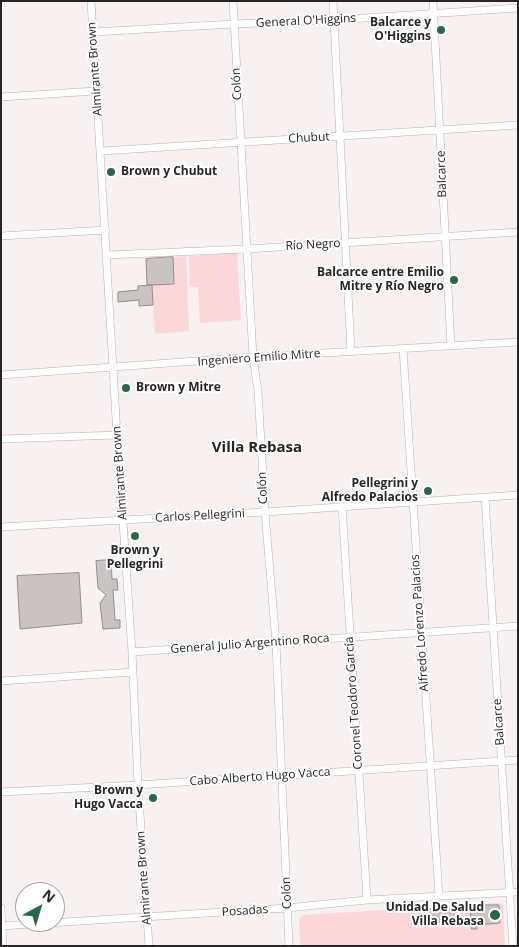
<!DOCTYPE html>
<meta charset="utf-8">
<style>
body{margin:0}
#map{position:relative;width:519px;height:947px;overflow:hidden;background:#f8f1f2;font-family:"Open Sans",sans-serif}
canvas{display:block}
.frame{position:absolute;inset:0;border:2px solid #272425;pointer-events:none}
.north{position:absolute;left:15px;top:882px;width:50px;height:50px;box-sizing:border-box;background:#fff;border:1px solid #a9a7a8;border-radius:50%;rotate:39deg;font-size:14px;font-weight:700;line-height:20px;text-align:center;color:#272425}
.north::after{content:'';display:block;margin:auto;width:18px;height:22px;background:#2d654c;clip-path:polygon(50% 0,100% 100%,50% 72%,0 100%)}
</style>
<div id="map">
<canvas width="519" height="947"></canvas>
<div class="frame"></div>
<div class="north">N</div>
</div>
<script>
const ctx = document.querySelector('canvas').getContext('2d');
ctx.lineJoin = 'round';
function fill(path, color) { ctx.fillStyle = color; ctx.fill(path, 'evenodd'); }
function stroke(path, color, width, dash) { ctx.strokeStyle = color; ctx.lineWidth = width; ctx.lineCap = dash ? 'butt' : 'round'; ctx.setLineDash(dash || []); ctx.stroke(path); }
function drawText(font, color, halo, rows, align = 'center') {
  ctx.font = font + ' "Open Sans",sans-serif'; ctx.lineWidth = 4; ctx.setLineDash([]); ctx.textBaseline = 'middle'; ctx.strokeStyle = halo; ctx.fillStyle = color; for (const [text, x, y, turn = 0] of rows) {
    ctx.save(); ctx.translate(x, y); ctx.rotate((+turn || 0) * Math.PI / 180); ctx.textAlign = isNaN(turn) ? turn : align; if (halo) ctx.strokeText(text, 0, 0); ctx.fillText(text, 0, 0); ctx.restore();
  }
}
const green = new Path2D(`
 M237 253 241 320 200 323 198 287H190L189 256Z
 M186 256 189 331 155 334 152 285 174 284 173 257Z
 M500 903 503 906 505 946H300L299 919 303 915Z`);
const building = new Path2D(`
 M173 257 174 284 152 285 153 305 139 306V300L118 302V292L138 290V286L152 285H147L146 259Z
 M111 560 112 579H117L118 590H113L115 620H120V628L103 629 100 603 106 595 98 588 96 561Z
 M79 573 82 623 20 629 17 576Z
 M470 905H499L500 923 477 925V929H472Z
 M459 908 460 921 420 923 419 910Z`);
const street = new Path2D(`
 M91 1 117 435 132 652 138 785 149 946
 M233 1 253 357 258 391 265 512 276 643 289 946
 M333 1 351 352
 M433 1 451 346
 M93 32 234 24 334 20 518 8
 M1 97 96 91
 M101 151 518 125
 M1 236 106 230
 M107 255 246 249 518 232
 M403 349C414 532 428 714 439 896
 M1 375 253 357 518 342
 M1 439 117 435
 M485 497 513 946
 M342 506 367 900
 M1 527 265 512 518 495
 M132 652 518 626
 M1 681 133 672
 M1 792 138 785 518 760
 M1 908 3 946
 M1 926 287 908 367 900 518 892`);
const markers = [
 [441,30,5,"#2d654c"],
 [111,172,5,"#2d654c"],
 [454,280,5,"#2d654c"],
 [126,388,5,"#2d654c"],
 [428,491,5,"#2d654c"],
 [135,536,5,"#2d654c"],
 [153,798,5,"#2d654c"],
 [495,915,6,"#2d654c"]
];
const streetNames = [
 ["General O'Higgins",306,21,-3],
 ["Almirante Brown",95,69,-94],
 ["Colón",237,84,-93],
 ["Chubut",309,138,-3],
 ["Balcarce",442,174,-92],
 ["Río Negro",313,245,-3],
 ["Ingeniero Emilio Mitre",259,358,-4],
 ["Almirante Brown",120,473,-94],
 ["Colón",263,488,-93],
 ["Carlos Pellegrini",200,516,-3],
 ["Alfredo Lorenzo Palacios",420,623,-94],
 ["General Julio Argentino Roca",250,644,-4],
 ["Coronel Teodoro García",354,703,-94],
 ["Balcarce",499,722,-94],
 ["Cabo Alberto Hugo Vacca",260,777,-4],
 ["Almirante Brown",144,878,-94],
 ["Colón",287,893,-92],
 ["Posadas",245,911,-4]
];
const poiNames = [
 ["Balcarce y",431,23],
 ["O'Higgins",431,37],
 ["Brown y Chubut",121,172,"left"],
 ["Balcarce entre Emilio",444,273],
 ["Mitre y Río Negro",444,287],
 ["Brown y Mitre",136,388,"left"],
 ["Pellegrini y",418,484],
 ["Alfredo Palacios",418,498],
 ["Brown y",135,551,"center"],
 ["Pellegrini",135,565,"center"],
 ["Brown y",143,791],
 ["Hugo Vacca",143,805],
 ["Unidad De Salud",484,908],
 ["Villa Rebasa",484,922]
];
const quarterNames = [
 ["Villa Rebasa",257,448]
];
fill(green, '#fcd7da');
fill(building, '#cac3c3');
stroke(building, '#938d8d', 1);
stroke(street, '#b8b1b2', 8);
stroke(street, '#fff', 7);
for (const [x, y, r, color] of markers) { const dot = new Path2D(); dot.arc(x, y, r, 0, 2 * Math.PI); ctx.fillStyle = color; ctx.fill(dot); stroke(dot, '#fff', 2); }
drawText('12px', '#272425', '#fff', streetNames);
drawText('bold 12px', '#272425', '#fff', poiNames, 'right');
drawText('bold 15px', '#272425', '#fff', quarterNames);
</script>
